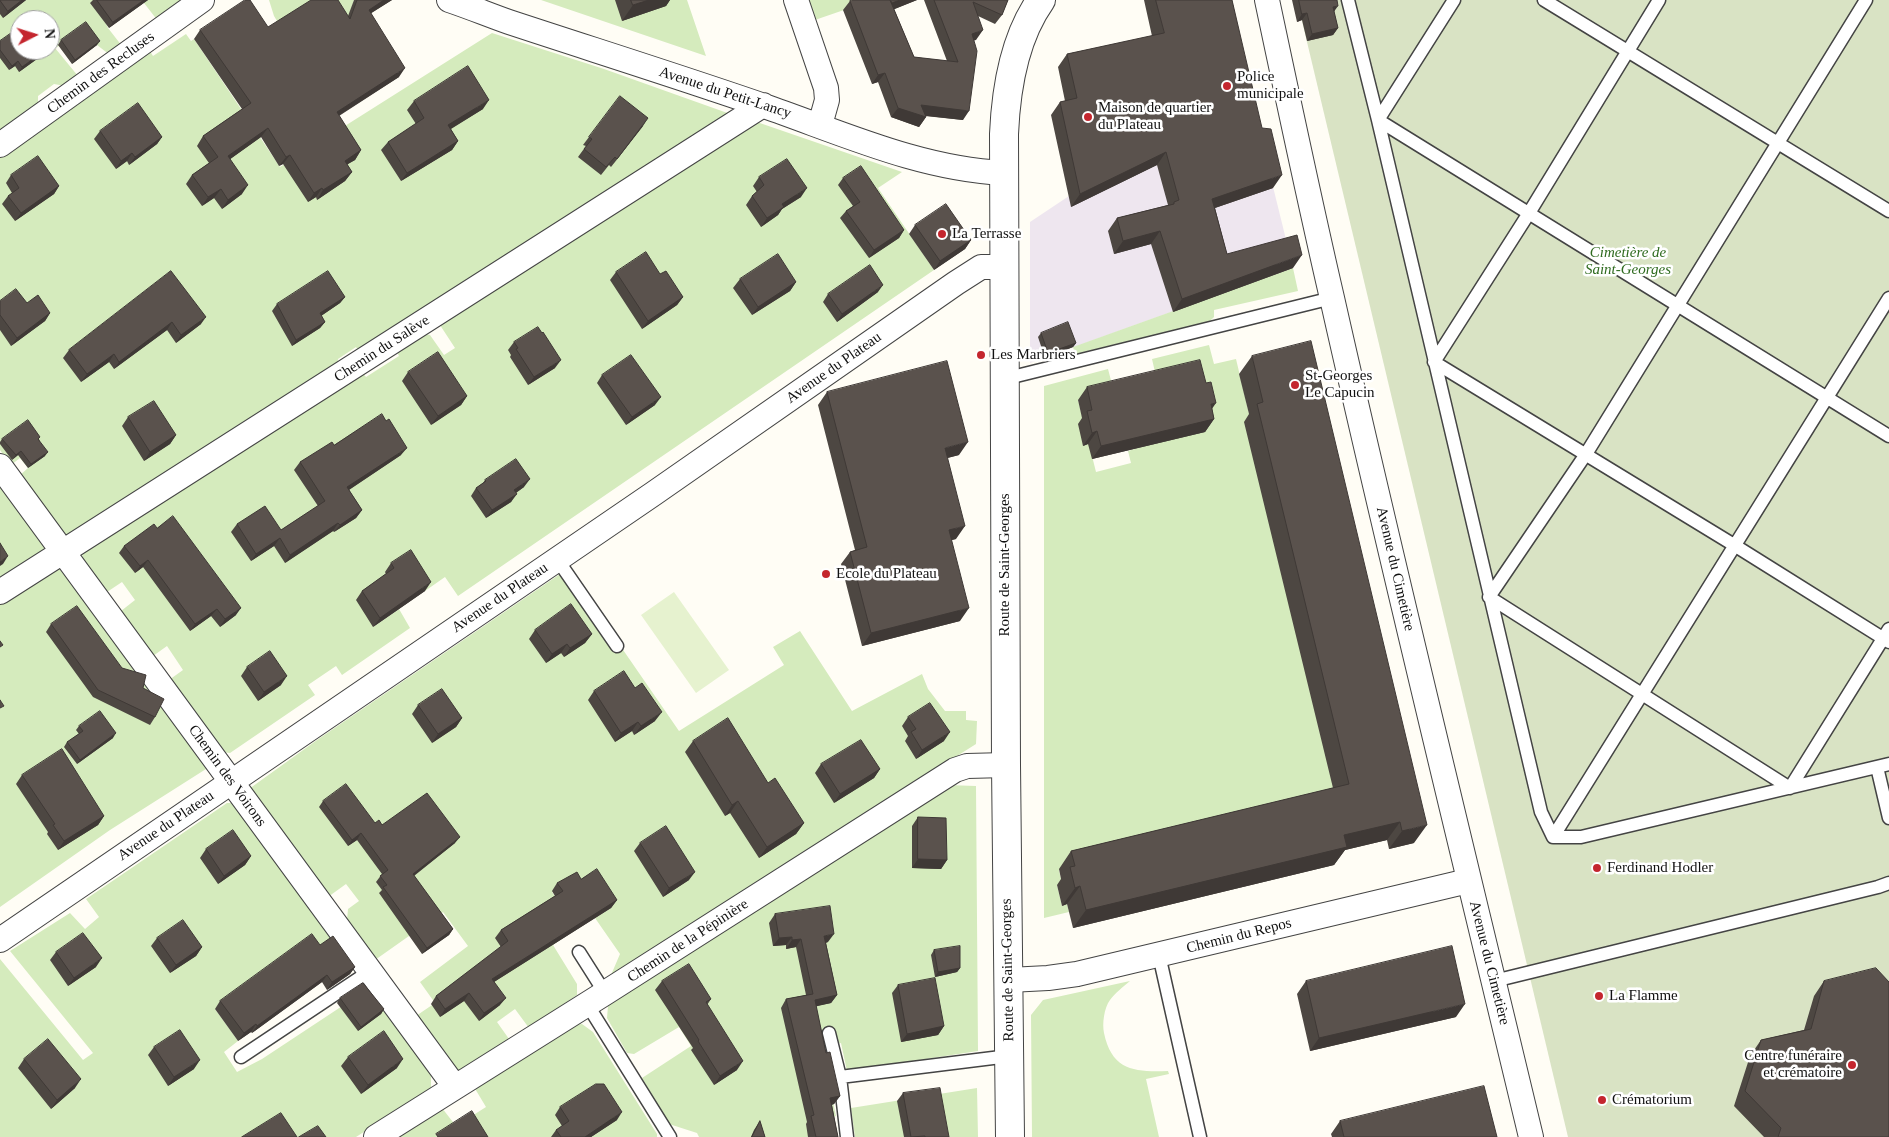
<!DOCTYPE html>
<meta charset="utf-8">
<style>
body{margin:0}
#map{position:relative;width:1889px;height:1137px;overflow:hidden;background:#fffdf5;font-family:Georgia,serif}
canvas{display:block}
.north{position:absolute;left:10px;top:10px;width:50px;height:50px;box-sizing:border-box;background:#fff;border:1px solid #a0a0a0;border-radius:50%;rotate:85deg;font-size:14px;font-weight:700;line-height:20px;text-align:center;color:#111}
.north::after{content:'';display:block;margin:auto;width:18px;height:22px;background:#c4262e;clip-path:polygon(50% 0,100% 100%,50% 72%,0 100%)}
</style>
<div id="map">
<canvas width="1889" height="1137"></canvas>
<div class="north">N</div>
</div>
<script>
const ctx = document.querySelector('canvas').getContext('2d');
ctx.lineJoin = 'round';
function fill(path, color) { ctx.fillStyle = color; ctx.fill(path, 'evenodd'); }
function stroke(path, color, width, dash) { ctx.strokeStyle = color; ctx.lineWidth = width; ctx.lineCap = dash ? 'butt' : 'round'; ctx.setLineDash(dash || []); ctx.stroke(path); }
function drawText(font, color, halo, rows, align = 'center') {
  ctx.font = font + ' Georgia,serif'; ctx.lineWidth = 5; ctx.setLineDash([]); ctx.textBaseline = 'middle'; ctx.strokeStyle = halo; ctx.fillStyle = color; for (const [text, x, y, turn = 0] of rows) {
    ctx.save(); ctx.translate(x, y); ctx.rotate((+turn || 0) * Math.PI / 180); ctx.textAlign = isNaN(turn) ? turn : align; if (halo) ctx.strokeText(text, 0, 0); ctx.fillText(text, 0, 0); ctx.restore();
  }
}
const industrial = new Path2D(`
 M1262 142 1293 268 1030 363V222L1078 190 1140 155Z`);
const green = new Path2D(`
 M0 0H95L108 28 122 46 110 55 97 45 59 46 55 48 78 76 65 86 54 84 38 96V105L0 131ZM20 20H50V50H20Z
 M128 0H187L158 21 144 3Z
 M269 0H354L351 10 358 21 299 57 274 16Z
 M541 0H687L706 56Z
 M805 0H873L812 21Z
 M492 33 604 69 733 115 360 354 356 347 338 359 337 368 70 537 64 536 19 476 28 468 20 458 11 465 0 450V153L148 48 153 56 186 34 191 41 194 39 280 167Z
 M754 121 902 172 878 188 934 270 458 596 445 577 425 591 386 572 388 577 373 627 399 609 410 628 342 675 336 666 308 685 315 695 230 753 222 752 169 680 183 670 167 646 153 656 121 611 135 600 122 582 107 592 82 559 83 550 361 371 366 377 399 356 396 350 421 333 430 335 444 355 455 348 438 322Z
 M1293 268 1298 291 1214 310V317L1210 321 1075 354 1073 347Z
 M1209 345 1214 364 1236 359 1351 841 1059 870 1062 884 1057 885 1062 906 1067 904 1069 912 1044 918V386L1108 369 1114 392 1078 400 1096 472 1131 463 1128 451 1148 445 1157 381 1152 359Z
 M0 483 45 546 43 554 0 581Z
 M53 568 62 569 207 765 206 769 110 830 0 907V602Z
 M560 574 619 644 679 731 784 665 773 647 800 631 852 711 922 674 928 689 945 711H966V720L977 721 976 744 611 975 620 954 595 918 611 908 552 892 557 899 544 908 563 938 553 945 577 984V995L529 1028 515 1009 497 1022 509 1039 458 1072 416 1016 435 1003 420 982 468 946 443 912 375 960 347 920 348 909 359 901 346 884 328 897 249 789 317 740Z
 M947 785 976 786 978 1051 847 1071 841 1043 821 1047 836 1116 827 1119 831 1137H699L697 1133 669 1124 642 1078 691 1046 679 1027 634 1054 627 1053 607 1018 608 1006 620 993Z
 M227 803H236L349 960 215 1009 238 1041 224 1052 237 1072 262 1059 371 987 431 1074V1089L356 1137H0V959L83 1060 93 1053 10 951 70 913 85 929 99 917 86 899Z
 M1130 981C1123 987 1115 993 1110 1000 1104 1008 1102 1024 1104 1033 1112 1071 1135 1072 1168 1071L1169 1074 1146 1079 1159 1137H1032L1031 1015 1043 1000Z
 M582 1024 593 1032 657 1134V1137H396L442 1108 456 1126 486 1107 474 1087 572 1025Z
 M977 1088 978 1137H855L851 1108Z`);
const cemetery = new Path2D(`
 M1297 0H1889V1137H1568Z`);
const pitch = new Path2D(`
 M674 592 729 670 696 693 641 615Z`);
const service = new Path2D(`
 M1348 0 1378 120 1541 812 1553 837H1581L1889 764
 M1454 0 1378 120 1889 436
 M1544 0 1889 211
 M1659 0 1529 213 1434 362 1734 545 1889 642
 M1866 0 1586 454 1489 597 1790 788 1889 629
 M1004 379 1332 298
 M557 559 617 646
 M1877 767 1889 818
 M1553 837 1889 298
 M579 952 605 993
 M1159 955 1200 1137
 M1494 981 1878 887 1889 883
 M587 1004 670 1137
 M829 1033 840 1077 847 1137
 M241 1057 370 971
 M840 1077 1009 1056`);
const minor = new Path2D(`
 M449 0C470 7 489 15 509 22 594 50 680 77 764 106 842 133 920 169 1004 173
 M796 0 826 88 827 100 820 125
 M1267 0C1288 99 1309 199 1332 298 1395 578 1464 857 1531 1137
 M0 145 202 0
 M0 466 455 1087
 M0 592 763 105
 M0 940 653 494 956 283 981 267H1003
 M1009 980 1048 978 1077 974 1468 881
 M376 1137 605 993 955 770 967 766 1006 765`);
const tertiary = new Path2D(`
 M1010 1137 1006 765 1004 134C1006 88 1014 38 1041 0`);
const wall = new Path2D(`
 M0 0H26L3 18 0 14Z
 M93 0H148L109 28 90 3Z
 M354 0H392L371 13 399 77 339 116 361 150 355 160 347 164 352 172 345 181 317 200 316 197 308 202 283 164 279 166 261 137 230 159 242 194 222 209 214 198 202 206 186 184 192 175 209 163 197 146 203 136 242 109 194 39 200 30 268 27 348 16Z
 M615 0H670L666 6 622 21Z
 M917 0 894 9 914 57 947 61 924 0H1008L1002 15 995 24 978 16 976 40H974L963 120 925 116 926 117 919 127 891 117 878 82 872 84 843 10 850 1Z
 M1144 0H1232L1273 188 1215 208 1227 254 1293 268 1173 312 1151 244 1114 254 1108 231 1117 218 1168 205 1157 165 1071 207 1051 115 1060 102 1065 101 1058 67 1067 54 1152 36Z
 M1292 0H1337L1334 12 1338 28 1333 35 1307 41 1302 20 1297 22Z
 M61 40 97 45 72 64 58 45Z
 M0 41 37 59 19 72 15 66 9 70 0 58Z
 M414 101 483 109 451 129 458 141 452 150 401 181 381 150 388 142 416 124 407 110Z
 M643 126 611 167 609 165 601 175 578 157 586 146 583 145 589 137Z
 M100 131 162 137 157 144 129 165 127 161 116 169 94 139Z
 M11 175 59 186 54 194 15 221 2 204 8 196 12 193 6 183Z
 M759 177 801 197 782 209 778 215 761 227 746 205 752 196 757 192 753 186Z
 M843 178 904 230 899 238 869 258 840 218 846 211 853 206 838 185Z
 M915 225 971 240 965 249 934 270 909 234Z
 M171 271 201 324 176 343 167 330 114 369 109 362 81 382 63 358 69 350Z
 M616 272 660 274 683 297 677 305 642 329 610 280Z
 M740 279 796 282 790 291 752 315 733 288Z
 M878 292 837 322 823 302 828 294Z
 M345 297 340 303 321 316 325 322 320 328 292 346 272 311 277 304Z
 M0 301 27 303 50 313 45 321 11 346 0 330Z
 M1041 333 1076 343 1073 347 1045 358 1038 337Z
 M514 342 555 368 528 385 510 357 511 355 508 350Z
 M1252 356 1414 843 1389 849 1387 840 1345 850 1334 865 1073 928 1067 904 1062 906 1057 885 1061 879 1059 869 1071 851 1333 788 1244 422 1249 414 1239 374Z
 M408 372 467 396 461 405 431 425 402 381Z
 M602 375 655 405 626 425 597 383Z
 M1087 387 1212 409 1214 419 1205 432 1092 459 1088 444 1083 446 1078 424 1082 418 1078 400Z
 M827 392 959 455 947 458 956 539 951 540 960 621 862 646 841 564 850 552 855 550 818 405Z
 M128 417 176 435 170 444 144 461 122 426Z
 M2 439H39L45 456 28 468 18 455 12 460 0 444V442Z
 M334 445 401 455 349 490 362 510 356 518 334 532 333 531 285 563 274 546 251 561 231 532 237 524 281 530 318 506 294 470 300 462Z
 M485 480 524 487 516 493 511 502 486 518 471 496 476 488 483 483Z
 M157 528 236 615 220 627 211 616 190 631 143 567 135 573 119 553 124 546Z
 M391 563 425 591 373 627 356 600 362 591 386 574 385 572Z
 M51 624 122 668 143 688 155 717 150 725 93 697 46 632Z
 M535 630 592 634 585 643 564 657 561 653 546 663 529 639Z
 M247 667 281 685 258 701 241 676Z
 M594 691 655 721 634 735 632 731 615 742 588 700Z
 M418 705 462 718 456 727 432 743 412 714Z
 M908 717 944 741 916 759 905 741 908 736 902 726Z
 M79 726 113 738 77 764 64 747 67 742 79 734 76 730Z
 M693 741 768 783 804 823 796 834 759 858 730 813 725 816 685 752Z
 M821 764 880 769 874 778 834 803 815 773Z
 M22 775 104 816 98 825 58 850 47 834 48 832 16 784Z
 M323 801 375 823 455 843 414 876 453 929 449 935 422 954 379 893 382 890 376 882 382 874 357 840 348 846 319 807Z
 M918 817 947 860 941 869 912 868V826Z
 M640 843 689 880 663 897 634 851Z
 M206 849 251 856 245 865 218 884 200 858Z
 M581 879 617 900 611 908 494 982 500 1005 479 1021 464 1001 440 1017 431 1004 436 996 501 947 495 938 501 930 555 896 552 891 557 883Z
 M775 914 828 942 826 943 837 995 831 1003 816 1006 826 1053 840 1096 834 1104 832 1105 838 1137H808L806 1124 807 1122 781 1008 786 999 806 995 796 947 786 949V945L773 946 769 923Z
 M157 938 202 947 196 956 170 973 151 946Z
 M320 945 355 967 350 974 327 990 322 982 252 1033 251 1032 238 1041 215 1009 220 1001Z
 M934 950 960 968 957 972 935 977 931 955Z
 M56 952 96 967 68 986 50 960Z
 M662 981 711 999 707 1005 737 1070 714 1085 691 1050 693 1048 655 990Z
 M1306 981 1456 1017 1310 1051 1297 994Z
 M1824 981 1889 1137H1764L1734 1106 1750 1056 1761 1040 1804 1030 1814 996Z
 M898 985 944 1026 938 1035 901 1042 892 993Z
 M340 998 384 1009 381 1014 358 1031 337 1003Z
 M154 1047 194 1069 168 1086 148 1055Z
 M348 1057 397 1068 361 1094 341 1066Z
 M24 1059 75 1088 51 1109 18 1068Z
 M903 1093 949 1137H904L897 1101Z
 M560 1107 617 1120 591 1137H551L556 1130 562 1126 555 1115Z
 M760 1121 765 1137H751L754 1130Z
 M1340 1121 1497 1137H1332L1331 1134Z`);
const shadedWall = new Path2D(`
 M22 0H26L3 18 8 11Z
 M144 0H148L109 28 113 22Z
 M384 0H392L362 19 369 10Z
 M649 0H670L666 6 622 21 633 5Z
 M900 0H917L885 13 892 3Z
 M1338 6 1333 13V7Z
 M1307 13 1302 20 1297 22 1302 14Z
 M1338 28 1333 35 1307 41 1312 34Z
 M983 30 976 40 965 43 972 34Z
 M100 41 97 45 72 64 75 60Z
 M40 54 37 59 19 72 22 67Z
 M18 61 15 66 9 70 12 66Z
 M405 68 399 77 330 121 337 112Z
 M885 73 878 82 872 84 878 75Z
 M489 100 483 109 442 134 448 125Z
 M921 105 969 111 963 120 919 115 926 117 919 127 891 117 898 108Z
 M648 118 643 126 611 167 617 159Z
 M268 128 261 137 222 165 228 156Z
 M162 137 157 144 129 165 135 157Z
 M458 141 452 150 401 181 407 173Z
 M361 150 355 160 338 170 345 161Z
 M1166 152 1157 165 1071 207 1080 194Z
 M132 153 127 161 116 169 121 161Z
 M290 155 283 164 279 166 286 157Z
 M352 172 345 181 317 200 323 190Z
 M1282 175 1273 188 1203 212 1212 199Z
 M248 185 242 194 222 209 228 200Z
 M59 186 54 194 15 221 21 213Z
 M322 188 316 197 308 202 314 193Z
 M807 188 801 197 782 209 778 215 761 227 767 218 782 204Z
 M221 189 214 198 202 206 208 197Z
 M904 230 899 238 869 258 874 250Z
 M1160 231 1151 244 1114 254 1123 241Z
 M971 240 965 249 934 270 940 261Z
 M1302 255 1293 268 1173 312 1182 299Z
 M796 282 790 291 752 315 758 307Z
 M883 285 878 292 837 322 842 314Z
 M345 297 340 303 315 320 320 313Z
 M683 297 677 305 642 329 648 321Z
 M50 313 45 321 11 346 17 338Z
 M206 317 201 324 176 343 181 335Z
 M172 322 167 330 114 369 119 362Z
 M325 322 320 328 292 346 296 340Z
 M1076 343 1073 347 1045 358 1048 353Z
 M114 354 109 362 81 382 87 374Z
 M561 360 555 368 528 385 534 377Z
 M467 396 461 405 431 425 438 416Z
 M661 397 655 405 626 425 632 417Z
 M1216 403 1207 416 1211 404Z
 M1214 419 1205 432 1092 459 1101 446Z
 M1097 431 1088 444 1083 446 1092 433Z
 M176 435 170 444 144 461 150 452Z
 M968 442 959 455 936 461 945 448Z
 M407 448 401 455 341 495 347 487Z
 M21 451 18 455 12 460 16 455Z
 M48 452 45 456 28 468 31 464Z
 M530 479 524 487 508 498 514 490Z
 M517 494 511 502 486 518 492 510Z
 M362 510 356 518 334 532 340 525Z
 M338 523 333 531 285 563 290 555Z
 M965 526 956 539 940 543 949 530Z
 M280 538 274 546 251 561 256 554Z
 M8 556 3 564 0 566V562Z
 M148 560 143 567 135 573 140 566Z
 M431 582 425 591 373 627 380 618Z
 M241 608 236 615 220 627 225 619Z
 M969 608 960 621 862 646 871 633Z
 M217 609 211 616 190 631 195 624Z
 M592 634 585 643 564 657 570 648Z
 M567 644 561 653 546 663 552 654Z
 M287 676 281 685 258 701 264 692Z
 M662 712 655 721 634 735 641 726Z
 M462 718 456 727 432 743 438 734Z
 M638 722 632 731 615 742 621 733Z
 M950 732 944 741 916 759 922 750Z
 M116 733 113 738 77 764 80 760Z
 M880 769 874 778 834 803 840 794Z
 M738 801 730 813 725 816 732 805Z
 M104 816 98 825 58 850 64 841Z
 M1400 822 1387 840 1345 850 1334 865 1073 928 1086 910 1344 835Z
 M804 823 796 834 759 858 767 847Z
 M1427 825 1414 843 1389 849 1402 831Z
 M361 833 357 840 348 846 352 840Z
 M460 837 455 843 408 880 413 874Z
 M251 856 245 865 218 884 224 876Z
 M918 859 947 860 941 869 912 868Z
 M695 872 689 880 663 897 669 888Z
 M1080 886 1067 904 1062 906 1075 888Z
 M617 900 611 908 486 987 492 979Z
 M453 929 449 935 422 954 427 948Z
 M834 934 828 942 818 944 824 936Z
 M792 937 786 945 773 946 779 938Z
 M801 939 796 947 786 949 792 940Z
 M202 947 196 956 170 973 176 965Z
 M102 958 96 967 68 986 74 978Z
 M355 967 350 974 327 990 332 982Z
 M960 968 957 972 935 977 938 972Z
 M327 975 322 982 252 1033 257 1026Z
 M469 993 464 1001 440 1017 445 1009Z
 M837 995 831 1003 809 1008 815 1000Z
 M506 998 500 1005 479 1021 484 1013Z
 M1465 1004 1456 1017 1310 1051 1319 1038Z
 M384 1009 381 1014 358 1031 361 1027Z
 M256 1024 251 1032 238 1041 244 1033Z
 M944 1026 938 1035 901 1042 907 1034Z
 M403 1059 397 1068 361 1094 368 1085Z
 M200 1060 194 1069 168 1086 174 1077Z
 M743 1061 737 1070 714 1085 720 1076Z
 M81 1079 75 1088 51 1109 57 1100Z
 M840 1096 834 1104 824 1106 830 1098Z
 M622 1112 617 1120 591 1137H585Z`);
const building = new Path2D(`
 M0 0H22L8 11Z
 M97 0H144L113 22Z
 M245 0H250L268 27 311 0H338L350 19 357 0H384L369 10 405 68 337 112 361 150 345 161 352 172 323 190 322 188 314 193 290 155 286 157 268 128 228 156 248 185 228 200 221 189 208 197 192 175 218 157 203 136 251 103 200 30Z
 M631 0H649L633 5Z
 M852 0H890L914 57 958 62 934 0H1008L1002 15 973 2 983 30 972 34 977 51 969 111 921 105 926 117 898 108 885 73 878 75 850 1Z
 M891 0H900L892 3Z
 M1156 0H1232L1262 128 1271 129 1282 175 1212 199 1227 254 1297 235 1302 255 1182 299 1160 231 1123 241 1117 218 1174 204V202L1179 200 1166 152 1080 194 1060 102 1077 98 1067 54 1164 33Z
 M1299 0H1337L1338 6 1333 7 1338 28 1312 34 1307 13 1302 14Z
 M86 22 100 41 75 60 61 40Z
 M20 27V50H37L40 54 22 67 18 61 12 66 0 50V41Z
 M468 66 489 100 448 125 458 141 407 173 388 142 424 118 414 101Z
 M620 96 648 118 617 159 615 157 606 167 584 149 592 139 589 137Z
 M138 103 162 137 135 157 132 153 121 161 100 131Z
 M38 156 59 186 21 213 8 196 19 188 11 175Z
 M787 159 807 188 782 204 784 207 767 218 752 196 764 185 759 177Z
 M861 166 904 230 874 250 846 211 860 202 843 178Z
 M946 204 971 240 940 261 915 225Z
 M646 252 660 274 666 271 683 297 648 321 616 272Z
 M778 254 796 282 758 307 740 279Z
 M870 265 883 285 842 314 828 294Z
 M171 271 206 317 181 335 172 322 119 362 114 354 87 374 69 350Z
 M328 271 345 297 320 313 325 322 296 340 277 304Z
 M16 289 27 303 38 295 50 313 17 338 0 315V301Z
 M1068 322 1076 343 1048 353 1041 333Z
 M538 327 542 333 543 332 561 360 534 377 516 349 518 348 514 342Z
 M1311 341 1427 825 1402 831 1400 822 1344 835 1347 847 1086 910 1080 886 1075 888 1070 867 1075 866 1071 851 1349 784 1257 404 1263 402 1252 356Z
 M438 352 467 396 438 416 408 372Z
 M631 355 661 397 632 417 602 375Z
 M1200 360 1206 383 1211 382 1216 403 1211 404 1214 419 1101 446 1097 431 1092 433 1087 411 1092 410 1087 387Z
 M947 361 968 442 945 448 965 526 949 530 969 608 871 633 850 552 867 547 827 392Z
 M154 401 176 435 150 452 128 417Z
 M382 414 386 421 389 419 407 448 347 487 362 510 340 525 338 523 290 555 280 538 256 554 237 524 265 506 281 530 325 501 300 462 332 442 334 445Z
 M28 420 40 437 38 439 48 452 31 464 21 451 16 455 2 439Z
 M516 459 530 479 514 490 517 494 492 510 476 488 486 481 485 480Z
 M173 516 241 608 225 619 217 609 195 624 148 560 140 566 124 546 154 524 157 528Z
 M0 543 8 556 0 562Z
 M411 550 431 582 380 618 362 591 394 568 391 563Z
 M571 604 592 634 570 648 567 644 552 654 535 630Z
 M77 606 122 668 146 675 143 688 164 699 155 717 98 690 51 624Z
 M0 641 3 645 0 647Z
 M270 651 287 676 264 692 247 667Z
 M624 671 635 688 642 683 662 712 641 726 638 722 621 733 594 691Z
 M442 689 462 718 438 734 418 705Z
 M0 700 4 706 0 708Z
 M930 703 950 732 922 750 911 732 916 729 908 717Z
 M100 711 116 733 80 760 67 742 83 731 79 726Z
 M728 718 768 783 775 778 804 823 767 847 738 801 732 805 693 741Z
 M861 740 880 769 840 794 821 764Z
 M62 749 104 816 64 841 53 825 55 824 22 775Z
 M346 784 375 823 379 820 382 825 427 793 460 837 413 874 453 929 427 948 383 887 387 885 380 876 388 870 361 833 352 840 323 801Z
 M918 817 946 818 947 860 918 859Z
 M666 826 695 872 669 888 640 843Z
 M233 830 251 856 224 876 206 849Z
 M597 869 617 900 492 979 506 998 484 1013 469 993 445 1009 436 996 508 941 501 930 563 891 557 883 577 872 581 879Z
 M830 906 834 934 824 936 837 995 815 1000 826 1053 830 1052 840 1096 830 1098 838 1137H816L811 1116 814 1115 786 999 813 994 801 939 792 940V937L779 938 775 914Z
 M183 920 202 947 176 965 157 938Z
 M83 933 102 958 74 978 56 952Z
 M312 934 320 945 333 936 355 967 332 982 327 975 257 1026 256 1024 244 1033 220 1001Z
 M960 946V968L938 972 934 950Z
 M1452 946 1465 1004 1319 1038 1306 981Z
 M689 964 711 999 706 1002 743 1061 720 1076 698 1041 699 1040 662 981Z
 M1876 968 1889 982V1137H1778L1781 1128 1745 1091 1761 1040 1811 1029 1824 981Z
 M935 978 944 1026 907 1034 898 985Z
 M363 983 384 1009 361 1027 340 998Z
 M180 1030 200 1060 174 1077 154 1047Z
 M384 1031 403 1059 368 1085 348 1057Z
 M48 1039 81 1079 57 1100 24 1059Z
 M596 1084H604L622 1112 585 1137H561L556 1130 569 1121 560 1107Z
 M1484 1086 1497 1137H1344L1340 1121Z
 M940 1088 949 1137H925V1136L911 1137 903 1093Z
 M472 1111 488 1137H438L436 1134Z
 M281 1113 297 1137H242Z
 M760 1121 765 1137H752Z
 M318 1126 326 1137H299Z`);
const markers = [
 [1227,86,5,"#c4262e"],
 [1088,117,5,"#c4262e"],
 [942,234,5,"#c4262e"],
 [981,355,5,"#c4262e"],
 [1295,385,5,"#c4262e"],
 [826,574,5,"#c4262e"],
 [1597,868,5,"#c4262e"],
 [1599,996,5,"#c4262e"],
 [1852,1065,5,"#c4262e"],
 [1602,1100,5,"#c4262e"]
];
const streetNames = [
 ["Chemin des Recluses",101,73,-36],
 ["Avenue du Petit-Lancy",725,93,18],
 ["Chemin du Salève",382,349,-33],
 ["Avenue du Plateau",834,368,-35],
 ["Route de Saint-Georges",1005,565,-90],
 ["Avenue du Cimetière",1395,569,77],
 ["Avenue du Plateau",500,598,-34],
 ["Chemin des Voirons",227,776,54],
 ["Avenue du Plateau",166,826,-34],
 ["Chemin du Repos",1239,936,-14],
 ["Chemin de la Pépinière",688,941,-33],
 ["Avenue du Cimetière",1489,963,76],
 ["Route de Saint-Georges",1008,970,-91]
];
const poiNames = [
 ["Police",1237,77],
 ["municipale",1237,94],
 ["Maison de quartier",1098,108],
 ["du Plateau",1098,125],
 ["La Terrasse",952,234],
 ["Les Marbriers",991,355],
 ["St-Georges",1305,376],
 ["Le Capucin",1305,393],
 ["Ecole du Plateau",836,574],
 ["Ferdinand Hodler",1607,868],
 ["La Flamme",1609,996],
 ["Centre funéraire",1842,1056,"right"],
 ["et crématoire",1842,1073,"right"],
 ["Crématorium",1612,1100]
];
const parkNames = [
 ["Cimetière de",1628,253],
 ["Saint-Georges",1628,270]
];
fill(industrial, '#eee6ef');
fill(green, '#d5ebbd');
fill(cemetery, '#d9e3c4');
fill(pitch, '#e6f2cf');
stroke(service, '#444', 15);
stroke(minor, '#444', 26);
stroke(tertiary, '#444', 30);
stroke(service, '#fff', 12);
stroke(minor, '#fff', 24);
stroke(tertiary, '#fff', 28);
fill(wall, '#4d4742');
fill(shadedWall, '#3f3936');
fill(building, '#5a524d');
stroke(building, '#3f3936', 1);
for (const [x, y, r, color] of markers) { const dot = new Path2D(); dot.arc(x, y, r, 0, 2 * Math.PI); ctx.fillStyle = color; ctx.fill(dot); stroke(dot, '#fff', 2); }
drawText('15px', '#111', '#fff', streetNames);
drawText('15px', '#111', '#fff', poiNames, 'left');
drawText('italic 15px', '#2f6b1f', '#fff', parkNames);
</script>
